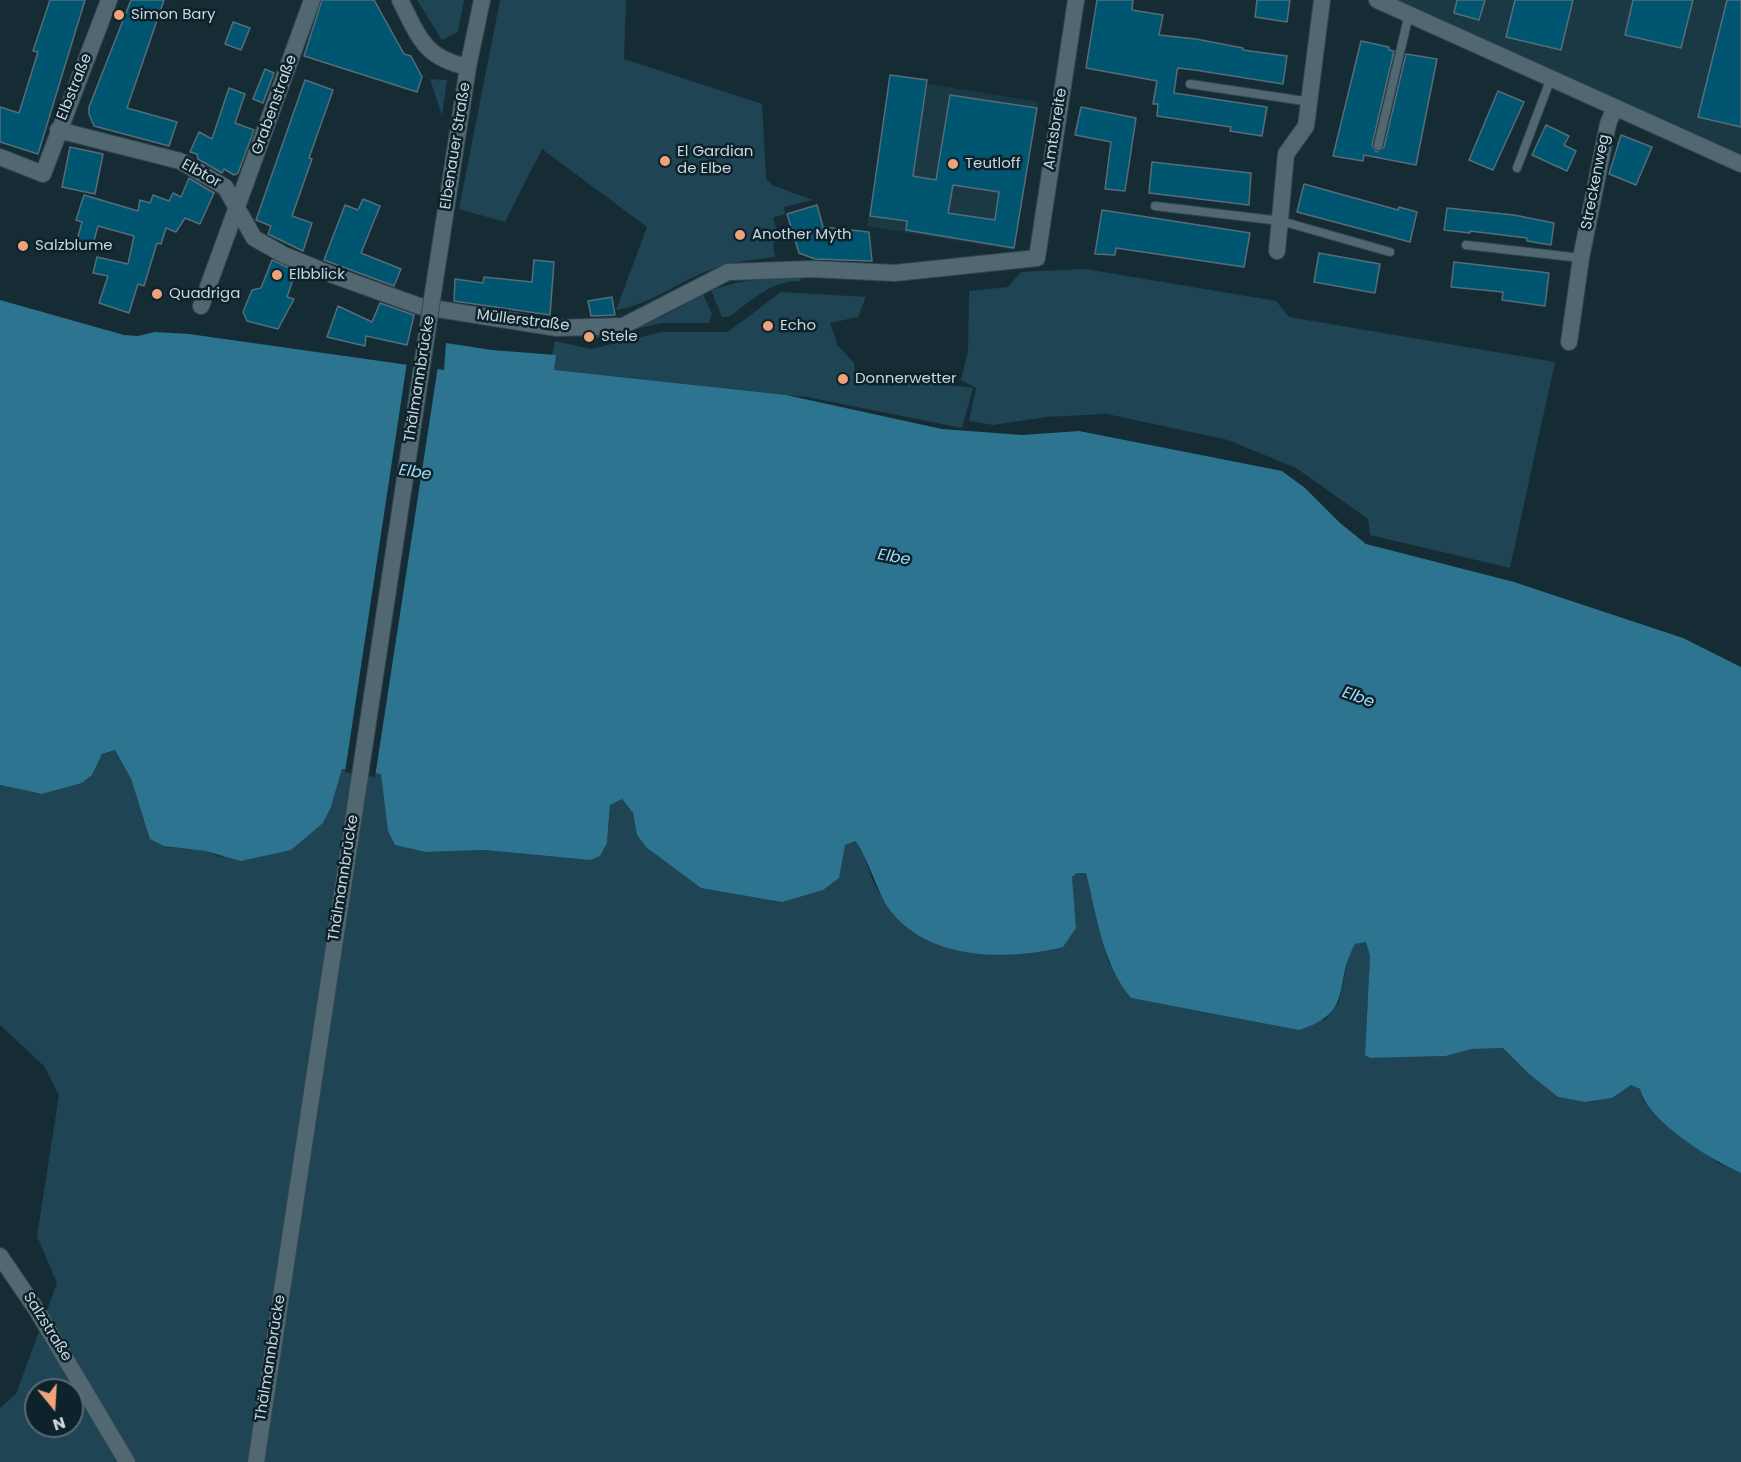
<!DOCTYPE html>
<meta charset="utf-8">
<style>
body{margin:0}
#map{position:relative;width:1741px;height:1462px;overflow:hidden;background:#162c35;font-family:Poppins,sans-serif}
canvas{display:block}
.north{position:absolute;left:24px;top:1378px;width:60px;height:60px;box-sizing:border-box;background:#0d222b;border:2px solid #586a72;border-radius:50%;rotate:162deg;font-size:16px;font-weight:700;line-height:24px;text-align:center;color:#c9d6dc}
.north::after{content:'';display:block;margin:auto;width:21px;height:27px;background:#f0a27a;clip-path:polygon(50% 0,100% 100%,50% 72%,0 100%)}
</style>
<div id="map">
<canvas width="1741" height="1462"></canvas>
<div class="north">N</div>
</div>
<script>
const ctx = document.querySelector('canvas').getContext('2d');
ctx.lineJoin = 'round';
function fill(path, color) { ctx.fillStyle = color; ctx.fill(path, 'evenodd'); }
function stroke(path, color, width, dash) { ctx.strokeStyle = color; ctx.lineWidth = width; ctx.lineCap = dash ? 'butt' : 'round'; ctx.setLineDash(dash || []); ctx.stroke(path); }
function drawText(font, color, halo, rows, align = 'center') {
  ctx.font = font + ' Poppins,sans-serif'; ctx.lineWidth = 5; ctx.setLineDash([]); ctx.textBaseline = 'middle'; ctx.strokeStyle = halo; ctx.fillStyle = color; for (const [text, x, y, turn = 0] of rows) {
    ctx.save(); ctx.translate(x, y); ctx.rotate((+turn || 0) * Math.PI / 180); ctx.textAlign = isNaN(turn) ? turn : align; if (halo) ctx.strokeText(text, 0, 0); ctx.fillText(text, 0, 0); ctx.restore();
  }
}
const built = new Path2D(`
 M1394 0H1741V160Z
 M892 78 1039 102 1014 250 867 226Z`);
const green = new Path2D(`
 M417 0H464L458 32 442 40Z
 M500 0H626L624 59 762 104 766 178 772 185 813 200 784 207 785 214 773 218 780 239 773 243 775 257C756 260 733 261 715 268 680 280 653 304 616 310L647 227 542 149 505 222 459 209Z
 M430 79 447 80 442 116Z
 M1085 269 1276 301 1289 317 1555 362 1510 568 1370 535 1368 519 1296 468 1228 440 1107 414 1046 417 993 425 969 421 976 388 961 380 968 351 969 291 1008 287 1021 272Z
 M779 276H800L801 281C768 282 756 298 730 316L722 317 711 290 735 283Z
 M781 292 866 297 858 317 830 323 838 346 854 363 855 373 973 388 962 428 807 397 548 374 555 341 591 349 662 332H728Z
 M703 294 712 314 709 323H661L592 339 562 333 644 324 664 316Z
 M115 750 131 779 137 798 164 846 205 851 221 857 309 834 323 823 331 807 342 769 381 774 426 852 484 850 590 860 607 843 610 805 622 799 633 813 637 835 647 848 701 888 855 841C866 851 867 869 874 883 884 902 896 916 911 931L1076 928 1071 877 1077 873H1086L1108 961 1131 998 1242 1018 1325 1020 1339 1002 1349 954 1355 944 1366 942 1370 956 1365 1055 1370 1058 1446 1056 1472 1049 1503 1048 1529 1074 1558 1097 1585 1102 1611 1098 1631 1085 1640 1089 1643 1100 1718 1163 1741 1173V1462H0V1408L16 1394 57 1283 37 1236 59 1095 44 1066 0 1025V785L42 794 82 783 92 775 102 754ZM36 1390H72V1426H36Z`);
const water = new Path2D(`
 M0 300 124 335 138 336 155 332 189 334 444 370 446 343 492 350 556 355 554 370 786 395 942 429 1022 435 1079 431 1282 471 1305 488 1340 523 1366 544 1514 582 1683 638 1741 667V1173C1712 1160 1648 1122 1640 1089L1631 1085 1612 1098 1585 1102 1558 1097 1529 1074 1503 1048 1472 1049 1446 1056 1370 1058 1365 1055 1370 956 1366 942 1355 944C1332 985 1356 1012 1299 1030L1131 998C1102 963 1097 916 1086 873H1077L1072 877 1076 928 1063 947C1006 961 924 961 887 906 877 890 864 849 855 841L845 845 839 878 823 890 782 902 701 888 647 848 637 835 633 813 622 799 610 805 607 843 600 856 590 860 484 850 426 852 395 845 388 831 381 774 342 769 331 807 323 823 291 850 241 861 205 851 164 846 150 839 131 779 115 750 102 754 92 775 82 783 42 794 0 785Z`);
const pier = new Path2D(`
 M407 362 438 366 375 777 345 772Z`);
const building = new Path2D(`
 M50 0H85L38 154 0 142V107L19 113 38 52 33 51Z
 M131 0H164L127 108 177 122 169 146 94 126 89 114V107Z
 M322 0H374L404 54 411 56 422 77 417 92 304 56Z
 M1097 0H1133L1132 10 1163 15 1159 35 1196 39 1243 48V50L1287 56 1283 84 1195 70 1178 68 1177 71 1174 93 1267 107 1262 136 1230 131 1231 127 1157 116 1158 104H1153L1157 81 1086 68Z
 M1257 0H1290L1287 22 1255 17Z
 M1457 0H1485L1479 20 1454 13Z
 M1515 0H1573L1561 50 1506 37Z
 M1633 0H1693L1681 48 1625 35Z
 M1727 0H1741V127L1698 117Z
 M233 22 250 28 241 50 225 44Z
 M1361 41 1389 47V50L1394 51 1372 145 1376 152 1384 147 1406 54 1437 59 1416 165 1364 155 1363 161 1333 156Z
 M265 69 274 73 263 103 253 99Z
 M890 75 927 80 913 176 936 180 950 95 1037 108 1014 248 906 230 907 221 870 216ZM953 185 999 192 995 220 948 213Z
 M305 80 333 90 309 158 312 159 292 216 312 223 303 251 268 234 271 226 256 220Z
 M229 88 245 94 235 123 254 130 238 173 234 175 224 169 222 173 198 159 197 154 190 152 199 132 212 139Z
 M1498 91 1524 102 1493 170 1469 160Z
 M1081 107 1136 118 1125 191 1105 189 1111 142 1075 135Z
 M1546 125 1569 136 1564 145 1576 151 1567 171 1532 155Z
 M1621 135 1652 147 1636 185 1609 174Z
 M70 147 103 154 95 194 62 187Z
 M1152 162 1251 173 1249 205 1149 193Z
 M189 178 214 193 200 224 185 218 176 232 166 228 161 244 157 243 144 286 138 284 129 313 99 303 108 276 93 273 97 257 128 264 134 236 98 226 92 248 76 244 82 222 76 220 84 195 138 211 140 200 150 203 153 195 169 201 173 193 181 197Z
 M1304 184 1398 210 1399 207 1417 212 1410 242 1297 212Z
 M363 199 380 206 361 253 401 269 394 286 324 260 345 205 358 210Z
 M817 205 823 227 869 232 872 261 815 259 799 253 787 214Z
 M1447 208 1514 215 1554 223 1551 245 1527 241V238L1470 231V233L1444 230Z
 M1102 210 1250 233 1244 267 1116 248 1115 255 1095 254Z
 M1319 253 1380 264 1375 293 1314 282Z
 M272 260 296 271 287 297 294 299 278 329 247 321 243 312 252 290 261 288Z
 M534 260 554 262 550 315 454 301 455 279 483 283 484 277 532 282Z
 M1454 262 1549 273 1545 306 1502 300 1503 292 1451 287Z
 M612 297 615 315 591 316 588 301Z
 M380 303 414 315 407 345 366 336 365 346 327 337 338 306 372 322Z`);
const service = new Path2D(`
 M1190 84 1311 102
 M1378 146 1409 14
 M1517 168 1551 78
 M1155 206 1281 221 1390 252
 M1466 245 1581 258`);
const minor = new Path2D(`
 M400 0C419 37 424 58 468 67
 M1377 0 1741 164
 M58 130 180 161 225 187 254 238 284 255 333 275 419 306 557 328 623 326 728 272 812 269 895 273 1037 258 1076 0
 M0 157 43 174 109 0
 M1277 251 1286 154 1306 126 1322 0
 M201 306 312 0
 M1569 342 1581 258 1608 124 1615 107`);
const tertiary = new Path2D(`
 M433 293 468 67 482 0
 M0 1256 36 1309 127 1462`);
const tertiaryBridge = new Path2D(`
 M256 1462 433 293`);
const markers = [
 [119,15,6,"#f0a27a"],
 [665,161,6,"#f0a27a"],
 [953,164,6,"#f0a27a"],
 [740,235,6,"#f0a27a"],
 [23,246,6,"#f0a27a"],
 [277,275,6,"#f0a27a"],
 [157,294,6,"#f0a27a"],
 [768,326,6,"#f0a27a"],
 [589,337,6,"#f0a27a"],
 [843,379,6,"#f0a27a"]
];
const poiNames = [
 ["Simon Bary",131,15],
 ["El Gardian",677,152],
 ["de Elbe",677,169],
 ["Teutloff",965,164],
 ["Another Myth",752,235],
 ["Salzblume",35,246],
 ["Elbblick",289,275],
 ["Quadriga",169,294],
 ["Echo",780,326],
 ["Stele",601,337],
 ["Donnerwetter",855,379]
];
const streetNames = [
 ["Elbstraße",75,87,-68],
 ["Grabenstraße",275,105,-70],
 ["Amtsbreite",1056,129,-81],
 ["Elbenauer Straße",456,146,-81],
 ["Elbtor",201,174,29],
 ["Streckenweg",1596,182,-79],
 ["Müllerstraße",523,321,7],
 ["Thälmannbrücke",420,379,-81],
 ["Thälmannbrücke",344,878,-81],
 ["Salzstraße",47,1327,58],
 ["Thälmannbrücke",271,1358,-81]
];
const waterNames = [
 ["Elbe",415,473,9],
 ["Elbe",894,558,10],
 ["Elbe",1358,698,20]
];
fill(built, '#1b3845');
fill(green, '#1f4454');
fill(water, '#2c7490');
fill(pier, '#162c35');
fill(building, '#005670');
stroke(building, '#566d78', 1.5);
stroke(service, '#35464e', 10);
stroke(minor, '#35464e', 18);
stroke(tertiary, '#35464e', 18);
stroke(service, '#516872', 8);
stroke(minor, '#516872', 16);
stroke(tertiary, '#516872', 16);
stroke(tertiaryBridge, '#35464e', 18, []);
stroke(tertiaryBridge, '#516872', 16);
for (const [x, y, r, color] of markers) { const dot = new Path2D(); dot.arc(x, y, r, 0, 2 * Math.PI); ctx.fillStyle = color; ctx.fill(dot); stroke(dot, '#0d222b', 2); }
drawText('15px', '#c9d6dc', '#0d222b', poiNames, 'left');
drawText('15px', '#c9d6dc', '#0d222b', streetNames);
drawText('italic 16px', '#a2daf4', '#0d222b', waterNames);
</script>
